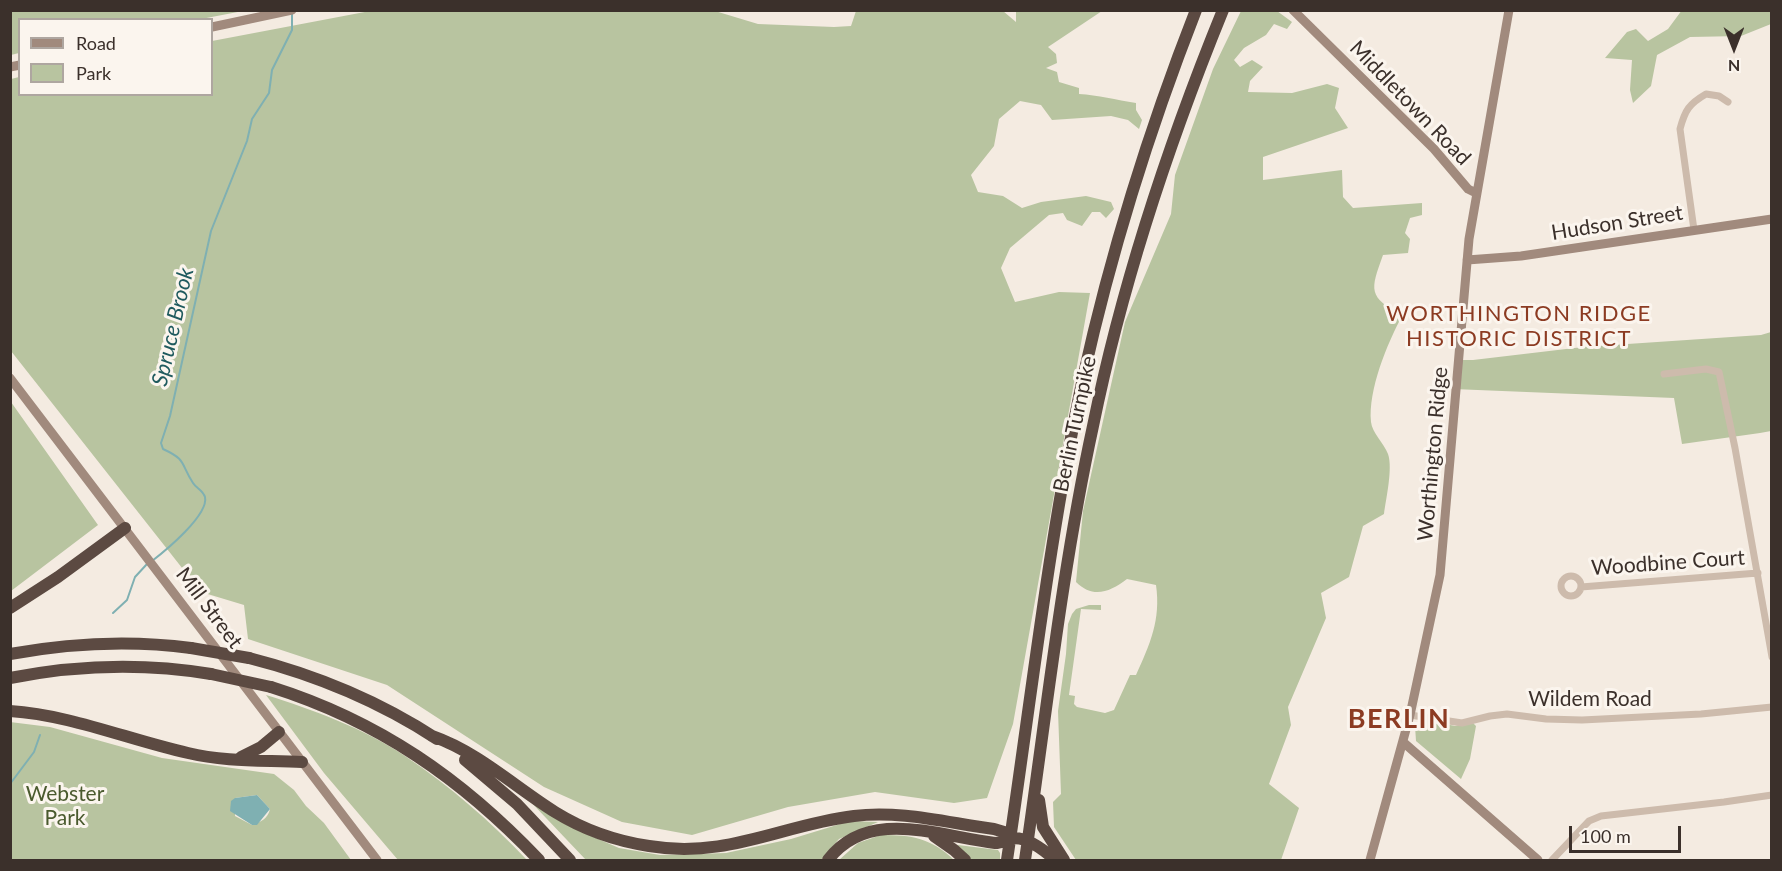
<!DOCTYPE html>
<style>
body{margin:0}
#map{position:relative;width:1782px;height:871px;overflow:hidden;background:#f4ebe1;font-family:Lato,sans-serif}
canvas{display:block}
.frame{position:absolute;inset:0;border:12px solid #3b302b;pointer-events:none}
.legend{position:absolute;left:18px;top:18px;width:195px;height:78px;box-sizing:border-box;background:#fbf5ee;border:2px solid #aea6a0;margin:0;padding:8px 10px;list-style:none;font-size:18px;color:#3b302b}
.legend li{display:flex;align-items:center;gap:12px;height:30px}
.legend b{width:30px;border:2px solid #aea6a0}
.north{position:absolute;left:1704px;top:18px;width:60px;height:60px;-webkit-text-stroke:4px #fbf5ee;paint-order:stroke;rotate:180deg;font-size:16px;font-weight:700;line-height:24px;text-align:center;color:#3b302b}
.north::after{content:'';display:block;margin:auto;width:21px;height:27px;background:#3b302b;clip-path:polygon(50% 0,100% 100%,50% 72%,0 100%)}
.scale{position:absolute;left:1569px;top:826px;width:112px;height:27px;box-sizing:border-box;border:3px solid #3b302b;border-top:0;padding-left:8px;font-size:18px;line-height:21px;white-space:nowrap;color:#3b302b;-webkit-text-stroke:4px #fbf5ee;paint-order:stroke}
</style>
<div id="map">
<canvas width="1782" height="871"></canvas>
<div class="frame"></div>
<ul class="legend">
<li><b style="height:8px;background:#a18a7d"></b>Road</li>
<li><b style="height:16px;background:#b8c4a0"></b>Park</li>
</ul>
<div class="north">N</div>
<div class="scale">100 m</div>
</div>
<script>
const ctx = document.querySelector('canvas').getContext('2d');
ctx.lineJoin = 'round';
function fill(path, color) { ctx.fillStyle = color; ctx.fill(path, 'evenodd'); }
function stroke(path, color, width, dash) { ctx.strokeStyle = color; ctx.lineWidth = width; ctx.lineCap = dash ? 'butt' : 'round'; ctx.setLineDash(dash || []); ctx.stroke(path); }
function drawText(font, color, halo, rows, align = 'center') {
  ctx.font = font + ' Lato,sans-serif'; ctx.lineWidth = 6; ctx.setLineDash([]); ctx.textBaseline = 'middle'; ctx.strokeStyle = halo; ctx.fillStyle = color; for (const [text, x, y, turn = 0] of rows) {
    ctx.save(); ctx.translate(x, y); ctx.rotate((+turn || 0) * Math.PI / 180); ctx.textAlign = isNaN(turn) ? turn : align; if (halo) ctx.strokeText(text, 0, 0); ctx.fillText(text, 0, 0); ctx.restore();
  }
}
const green = new Path2D(`
 M11 10H243V11L196 20H20L19 53 11 55Z
 M1682 10 1771 11V24L1741 36 1690 37 1657 55 1651 86 1633 103 1630 90 1632 60 1605 58 1627 32 1636 29 1648 41 1668 29Z
 M715 11 758 24 834 27 851 26 856 11H1003L1016 22V11H1102L1048 47 1056 54 1057 63 1046 68 1057 72 1059 82 1079 88V94C1098 95 1116 100 1136 103V110L1142 120 1139 129 1128 120 1111 116 1052 120 1041 105 1020 101 999 119 994 146 971 175 978 192 1003 196 1022 208 1041 202 1086 196 1111 202 1114 209 1106 218 1100 212H1092L1082 226 1067 220 1063 213 1049 215 1010 248 1001 268 1015 302 1059 292 1090 293 1013 724 987 798 954 803 875 792 788 807 692 835 622 822 544 787 387 685 248 639 244 605 201 592 11 351V79L19 77 20 94H212V41L370 11Z
 M1241 11H1277L1292 22 1287 29 1274 24 1266 35 1244 48 1234 60 1240 67 1252 60 1263 67 1250 81 1248 92 1292 93 1327 84 1339 88 1335 108 1348 128 1263 157V180L1342 170 1343 197 1353 208 1422 203V215L1410 218 1405 233 1410 239 1408 253 1383 255C1370 291 1368 296 1402 316 1387 344 1368 390 1371 422 1372 433 1384 443 1388 454 1393 468 1386 499 1384 514L1363 526 1349 577 1321 593 1326 618 1288 707 1291 725 1269 784 1299 808 1281 860H1076L1054 827 1053 802 1061 794 1058 711 1066 654 1068 624 1072 614 1076 609 1089 605H1101V610L1081 609 1069 695 1075 696 1074 704 1077 707 1105 713 1114 710 1130 675H1136C1150 644 1161 620 1156 585L1127 579C1110 592 1093 599 1076 582L1083 511 1125 322 1171 214 1175 175 1213 69Z
 M1771 332V431L1760 433 1682 444 1674 398 1453 389 1456 360H1473L1583 347 1761 335Z
 M11 402 98 525 11 591Z
 M266 695C314 710 363 728 405 756 450 786 490 821 527 860H398L324 773Z
 M1421 719 1455 726 1473 723 1476 726 1470 759 1461 779 1416 741 1415 726Z
 M10 722 50 727 162 758 274 774 294 790 306 806 324 823 351 860H11ZM257 795 270 809C268 819 260 822 252 825L235 816V798Z
 M527 798 582 832 619 848 660 855 726 853 791 839 850 821 878 822 839 839 821 860H586Z
 M881 835C912 835 931 838 954 860H839L858 843Z
 M958 845 998 850 1000 853V860H971L958 848Z`);
const water = new Path2D(`
 M257 795 270 809 257 825H252L230 811 231 801 235 798Z`);
const stream = new Path2D(`
 M152 561C165 551 209 515 205 497 203 490 196 488 193 483 180 463 187 460 163 449L161 443 170 416 211 231 247 141 252 119 269 93 272 70 292 30V13
 M113 613 127 600 135 577 147 564
 M10 784 34 752 40 735`);
const street = new Path2D(`
 M1694 230 1680 129C1685 110 1689 104 1706 94L1719 96 1728 102
 M1664 374 1706 369 1719 372 1735 448 1772 657
 M1561 586a10 10 0 1 1 20 0a10 10 0 1 1-20 0Z
 M1581 587 1758 573
 M1410 715 1462 723 1490 716 1507 714 1546 719 1582 720 1701 714 1772 707
 M1552 860 1589 821 1601 816 1724 802 1772 795`);
const secondary = new Path2D(`
 M1293 10 1434 149 1468 189 1476 193
 M212 27 292 10
 M10 67 20 65
 M1467 260 1521 256 1772 219
 M10 378 377 860
 M1403 742 1538 860
 M1370 860 1410 715 1440 575 1469 239 1509 10`);
const highway = new Path2D(`
 M10 608 58 577 125 528
 M10 654C70 643 131 640 191 648
 M249 658C316 675 379 701 437 739
 M10 678C76 665 145 663 211 674
 M271 687C379 721 462 779 539 860
 M10 711C71 715 129 740 188 753 225 762 264 760 302 762
 M432 736C478 752 515 787 555 812 584 830 616 841 649 846 727 859 781 825 854 816 900 810 948 823 994 829L1004 832 1010 839
 M241 757 261 747 279 732
 M465 760 517 804 570 860
 M1039 800 1043 827 1064 860
 M934 836 954 850 965 860
 M828 860C869 806 940 837 995 843 1001 843 1004 841 1010 839 1025 835 1045 851 1055 860
 M1007 860C1031 700 1049 537 1083 378 1111 252 1149 130 1196 10
 M1025 860C1046 716 1062 569 1093 426 1122 284 1168 145 1223 10`);
const highwayBridge = new Path2D(`
 M191 648 249 658
 M211 674 271 687`);
const streetNames = [
 ["Middletown Road",1410,103,46],
 ["Hudson Street",1617,223,-9],
 ["Berlin Turnpike",1075,424,-78],
 ["Worthington Ridge",1433,454,-85],
 ["Woodbine Court",1668,563,-4],
 ["Mill Street",209,608,53],
 ["Wildem Road",1590,699]
];
const parkNames = [
 ["Webster",65,794],
 ["Park",65,818]
];
const neighbourhoodNames = [
 ["WORTHINGTON RIDGE",1519,314],
 ["HISTORIC DISTRICT",1519,339]
];
const waterNames = [
 ["Spruce Brook",173,327,-77]
];
const districtNames = [
 ["BERLIN",1399,719]
];
fill(green, '#b8c4a0');
fill(water, '#7fb0b2');
stroke(stream, '#7fb0b2', 2);
stroke(street, '#cdbbac', 7);
stroke(secondary, '#a18a7d', 9);
stroke(highway, '#5c4a42', 12);
stroke(highwayBridge, '#5c4a42', 12);
drawText('21px', '#3b302b', '#fbf5ee', streetNames);
drawText('21px', '#4a5a2e', '#fbf5ee', parkNames);
ctx.letterSpacing = '1.5px';
drawText('22px', '#8c3b22', '#fbf5ee', neighbourhoodNames);
ctx.letterSpacing = '0px';
drawText('italic 22px', '#1f5a5e', '#fbf5ee', waterNames);
ctx.letterSpacing = '1.5px';
drawText('bold 27px', '#8c3b22', '#fbf5ee', districtNames);
ctx.letterSpacing = '0px';
</script>
